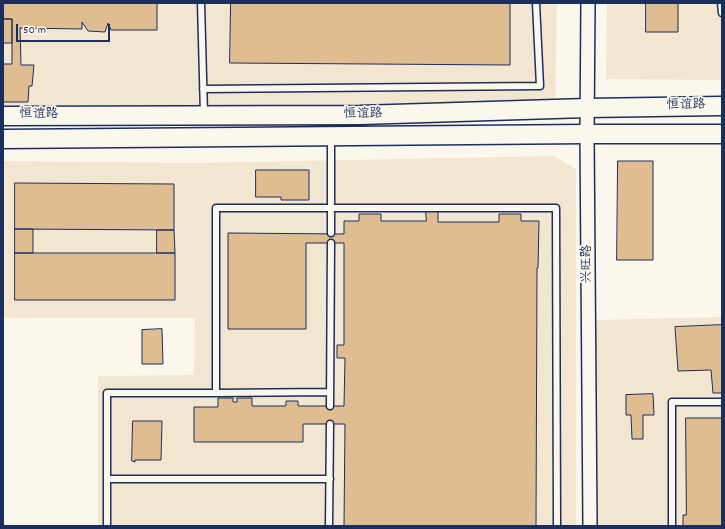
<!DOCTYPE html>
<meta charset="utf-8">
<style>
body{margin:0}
#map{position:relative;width:725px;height:529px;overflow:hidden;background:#fbf7ec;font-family:Dekko,sans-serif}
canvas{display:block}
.frame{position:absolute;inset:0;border:4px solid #1b2f5e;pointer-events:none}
.scale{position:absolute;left:16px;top:24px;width:94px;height:18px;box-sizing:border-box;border:2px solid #1b2f5e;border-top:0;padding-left:5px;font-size:12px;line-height:14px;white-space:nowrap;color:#1b2f5e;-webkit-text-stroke:3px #fbf7ec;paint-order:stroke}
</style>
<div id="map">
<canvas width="725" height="529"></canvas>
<div class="frame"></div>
<div class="scale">50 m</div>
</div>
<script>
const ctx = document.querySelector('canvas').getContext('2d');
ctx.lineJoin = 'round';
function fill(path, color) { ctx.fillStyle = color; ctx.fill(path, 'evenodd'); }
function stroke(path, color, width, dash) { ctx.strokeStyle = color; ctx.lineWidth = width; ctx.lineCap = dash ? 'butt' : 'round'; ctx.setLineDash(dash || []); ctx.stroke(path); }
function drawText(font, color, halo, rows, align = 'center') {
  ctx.font = font + ' Dekko,"LXGW WenKai TC",sans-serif'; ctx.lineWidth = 3.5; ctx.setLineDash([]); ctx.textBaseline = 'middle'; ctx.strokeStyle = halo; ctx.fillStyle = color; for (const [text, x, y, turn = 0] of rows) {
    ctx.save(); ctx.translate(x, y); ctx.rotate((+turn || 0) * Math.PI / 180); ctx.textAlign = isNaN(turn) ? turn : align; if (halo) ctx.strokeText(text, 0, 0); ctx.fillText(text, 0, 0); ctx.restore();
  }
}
const built = new Path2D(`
 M3 3H557L555 107 3 105Z
 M607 3H722V80L606 79Z
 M554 156 576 169V526H98V376L194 375 195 318H3V161L193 163Z
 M722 317V526H598L595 320Z`);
const building = new Path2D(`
 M3 3H157V30H111L108 23 105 32 88 31 82 22V29L20 28 21 65H34L32 86H29L28 102H3V64H12V19H3Z
 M231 3H510V65L230 63Z
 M646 3H678V32H646Z
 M3 19H12V43H3Z
 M618 161H653V260H617Z
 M256 170H309V200H281V197H256Z
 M15 183 174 184V230L15 229Z
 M426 211H438V222H499V214H521V221H539L538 268H537L536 526H344L345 424H303V442H194V407H218V398H233V402H237V398H252V406H286V401H298V406H344L345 358H337V345H344V243H306V329H228V233L344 234V221H359V214H381V221H426Z
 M15 229H33V253H15Z
 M157 230H174L175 253H157Z
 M15 253H175V300H15Z
 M722 325V393H713L711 370 678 371 675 327Z
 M162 329 163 364H142V330Z
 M653 394 654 415H643V439H632L631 415H626V395Z
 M686 418H722V526H683V515H686Z
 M133 421H162L161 460H135V462L132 461Z`);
const service = new Path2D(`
 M201 3 204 114
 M721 3 722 13
 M203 89 540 86 536 3
 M331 137V233
 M216 393 330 392
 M330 406 331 243
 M107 479H330
 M107 526V393H216V208H556L557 526
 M329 526 330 424
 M672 526V402H722`);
const minor = new Path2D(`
 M588 3 587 134 590 526`);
const secondary = new Path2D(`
 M3 116 360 115 587 108 722 106
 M3 139 587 134H722`);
const streetNames = [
 ["恒谊路",686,106,-1],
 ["恒谊路",39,115],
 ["恒谊路",363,115,-1],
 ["兴旺路",588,264,-90]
];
fill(built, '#f3e6d1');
fill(building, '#dfbd91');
stroke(building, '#1b2f5e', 1);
stroke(service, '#1b2f5e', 9);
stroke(minor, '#1b2f5e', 16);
stroke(secondary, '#1b2f5e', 21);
stroke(service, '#fbf7ec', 6);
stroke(minor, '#fbf7ec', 13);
stroke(secondary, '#fbf7ec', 18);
drawText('13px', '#1b2f5e', '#fbf7ec', streetNames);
</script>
